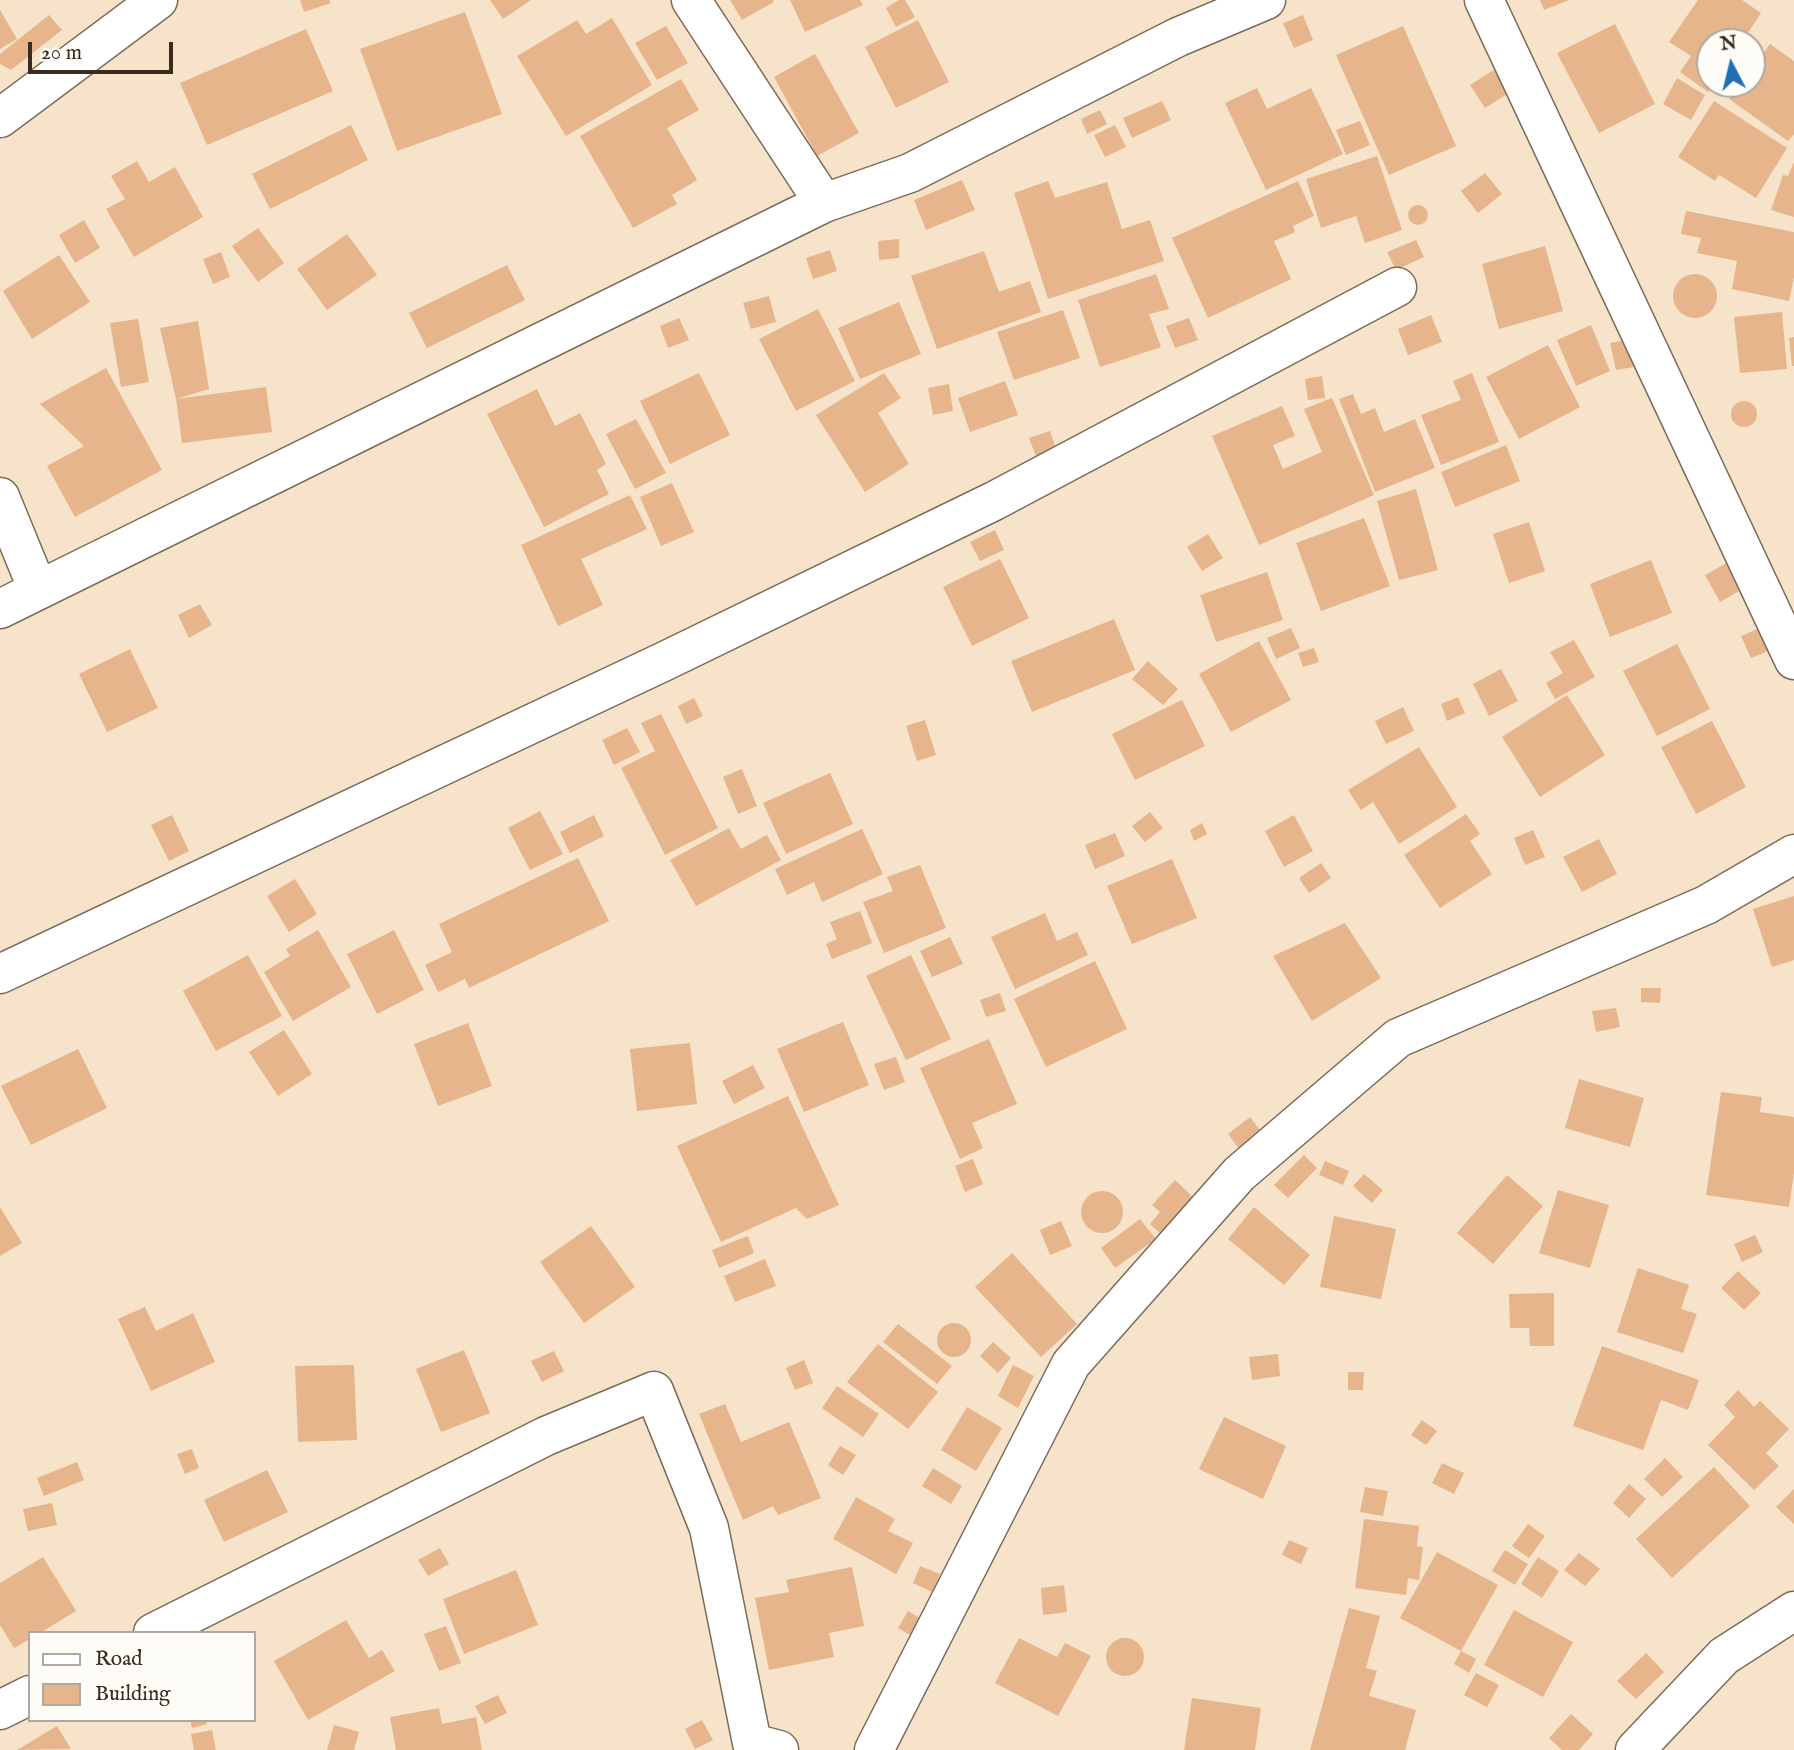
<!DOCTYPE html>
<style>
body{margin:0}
#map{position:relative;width:1794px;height:1750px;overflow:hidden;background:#f6e3ca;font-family:"IM FELL English",serif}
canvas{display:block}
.legend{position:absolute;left:28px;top:1631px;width:228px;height:91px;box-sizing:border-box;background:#fdfcf7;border:2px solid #afa8a0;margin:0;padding:9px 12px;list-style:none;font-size:21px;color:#3b2a1e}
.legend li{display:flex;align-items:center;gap:14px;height:35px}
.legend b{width:35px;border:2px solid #afa8a0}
.north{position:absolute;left:1696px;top:28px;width:70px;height:70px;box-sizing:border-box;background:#fdfcf7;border:2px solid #afa8a0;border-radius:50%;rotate:353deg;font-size:19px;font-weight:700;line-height:28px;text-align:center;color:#3b2a1e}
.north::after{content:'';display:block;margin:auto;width:24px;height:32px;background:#1f6fb2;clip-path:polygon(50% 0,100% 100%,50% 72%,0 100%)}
.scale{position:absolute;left:28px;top:42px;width:145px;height:32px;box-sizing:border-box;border:4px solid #3b2a1e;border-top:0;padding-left:9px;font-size:21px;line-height:24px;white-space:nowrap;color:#3b2a1e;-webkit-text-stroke:5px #fdfcf7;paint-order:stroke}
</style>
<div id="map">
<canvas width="1794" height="1750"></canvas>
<ul class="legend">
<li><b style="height:9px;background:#fff"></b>Road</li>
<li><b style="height:19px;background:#e6b58b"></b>Building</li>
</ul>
<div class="north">N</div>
<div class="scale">20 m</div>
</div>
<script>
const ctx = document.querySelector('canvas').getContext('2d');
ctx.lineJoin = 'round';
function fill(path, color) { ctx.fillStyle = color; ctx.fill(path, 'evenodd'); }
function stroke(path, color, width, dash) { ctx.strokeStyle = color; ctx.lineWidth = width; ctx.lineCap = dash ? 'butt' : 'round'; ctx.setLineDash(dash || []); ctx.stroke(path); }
const building = new Path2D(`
 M300 0H329L331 3 304 12Z
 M490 0H531L503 19Z
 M730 0H773L774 2 742 20Z
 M790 0H860L863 5 805 32Z
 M899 0H905L915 17 896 27 886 8Z
 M1540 0H1569L1544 10Z
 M1698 0H1742L1761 13 1742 42H1710V84H1713L1708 92 1680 72 1691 56 1669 42Z
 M0 10 17 39 0 49Z
 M465 12 502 114 397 151 360 49Z
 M49 15 62 30 11 70 0 64V54Z
 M1303 15 1313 40 1294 48 1283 23Z
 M612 18 652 85 566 136 517 56 577 20 586 34Z
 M918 20 949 82 896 108 865 47Z
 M1615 24 1655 104 1599 133 1557 53Z
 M666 26 688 63 657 80 635 43Z
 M1403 26 1456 146 1389 175 1336 55Z
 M306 29 333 91 207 145 180 83Z
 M1770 44 1794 61V134L1788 141 1729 99 1741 84H1752V69Z
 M815 54 859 133 817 156 774 77Z
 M1494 70 1509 93 1485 108 1470 85Z
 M1677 78 1705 95 1691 120 1663 104Z
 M681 79 699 110 667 128 697 180 672 195 677 204 633 228 580 136Z
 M1257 88 1267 109 1311 88 1343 154 1266 190 1225 103Z
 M1162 101 1171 120 1132 138 1123 118Z
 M1714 101 1787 148 1756 198 1719 175 1715 181 1678 157Z
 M1100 110 1107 124 1087 134 1081 119Z
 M1360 121 1370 145 1346 155 1336 130Z
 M351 125 368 160 270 209 252 174Z
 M1115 125 1126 147 1105 157 1094 135Z
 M1377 156 1402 230 1365 243 1356 216 1321 228 1306 179Z
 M137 161 149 182 175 167 203 217 134 257 106 209 125 199 111 176Z
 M1794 162V217L1771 210 1783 175 1788 176Z
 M1485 173 1502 194 1478 213 1461 191Z
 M962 180 975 210 926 230 914 200Z
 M1048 181 1055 198 1107 182 1122 229 1150 220 1164 261 1048 299 1014 193Z
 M1298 181 1314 216 1293 226 1295 232 1274 241 1291 279 1208 318 1172 238Z
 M1408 215a10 10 0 1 1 20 0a10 10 0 1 1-20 0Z
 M1686 211 1794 232V277L1789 301 1732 289 1737 261 1697 253 1701 238 1681 234Z
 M84 220 100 248 75 263 59 235Z
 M258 228 284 263 258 282 232 246Z
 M347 234 377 275 327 310 297 269Z
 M899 239V258L879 260 878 241Z
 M1416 240 1424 257 1396 270 1387 252Z
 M1545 246 1563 311 1499 329 1482 264Z
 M830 250 837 271 813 279 806 258Z
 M984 251 999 292 1030 281 1041 312 937 349 911 276Z
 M221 252 230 277 213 284 203 259Z
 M59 255 90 302 32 339 3 291Z
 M507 265 525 300 427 348 409 313Z
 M1156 274 1169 309 1149 314 1161 347 1100 367 1078 300Z
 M1673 296a22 22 0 1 1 44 0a22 22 0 1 1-44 0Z
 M769 296 776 322 751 329 743 303Z
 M899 302 921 354 860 379 838 328Z
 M818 309 855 381 796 411 759 339Z
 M1063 310 1080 358 1014 380 997 332Z
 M1782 312 1787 369 1740 373 1734 317Z
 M1431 315 1442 342 1408 355 1398 329Z
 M679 318 689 340 668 348 660 326Z
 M1189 318 1198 340 1175 348 1166 326Z
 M138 319 149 382 121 387 110 323Z
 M198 321 209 389 176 399 160 328Z
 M1591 325 1610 371 1576 386 1557 340Z
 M1794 337V366H1792L1789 338Z
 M1635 338 1640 366 1616 370 1610 343Z
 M1548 345 1580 407 1519 439 1486 377Z
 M106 368 162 470 75 517 47 466 84 446 40 404Z
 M699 373 730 435 670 464 640 401Z
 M884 373 901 398 878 413 909 464 865 492 816 415Z
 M1472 373 1499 442 1441 465 1421 415 1461 400 1453 381Z
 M1322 376 1325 398 1308 400 1305 379Z
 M1005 381 1018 415 970 432 958 398Z
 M949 384 953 411 933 415 928 388Z
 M266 387 272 432 182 443 176 399Z
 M537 389 555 426 580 413 606 464 597 470 609 494 544 527 487 414Z
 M1353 394 1361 414 1375 408 1384 432 1415 419 1435 468 1375 492 1339 399Z
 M1332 398 1374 495 1259 545 1212 436 1282 406 1295 436 1273 445 1283 469 1322 452 1304 409Z
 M1731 414a13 13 0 1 1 26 0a13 13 0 1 1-26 0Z
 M636 419 666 473 635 489 606 434Z
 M1050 431 1056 449 1036 456 1029 438Z
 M1506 445 1520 481 1455 507 1441 472Z
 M672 483 694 532 661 546 640 497Z
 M1416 489 1438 570 1399 580 1377 501Z
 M630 495 647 529 581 559 603 605 558 626 521 545Z
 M1364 518 1390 586 1321 611 1296 543Z
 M1529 522 1545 571 1509 583 1493 534Z
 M995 530 1004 550 980 561 970 542Z
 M1208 534 1223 558 1202 571 1187 547Z
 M1000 559 1029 618 972 646 943 587Z
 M1651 560 1672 613 1610 637 1590 584Z
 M1732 560 1746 587 1720 602 1705 575Z
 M1267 572 1283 620 1216 642 1200 595Z
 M200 604 212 625 189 638 178 615Z
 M1114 619 1135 670 1032 712 1011 661Z
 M1762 627 1771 650 1751 658 1741 636Z
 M1291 628 1300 648 1276 659 1267 638Z
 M1574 640 1595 677 1555 699 1546 683 1563 673 1550 652Z
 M1259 641 1291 700 1231 732 1199 674Z
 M1677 644 1710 709 1657 736 1623 671Z
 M1314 648 1319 662 1303 667 1298 653Z
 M130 649 158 708 107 732 79 674Z
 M1148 661 1178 689 1163 705 1132 679Z
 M1501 669 1518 701 1489 716 1473 684Z
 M1567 695 1605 755 1540 797 1502 737Z
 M1458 697 1465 713 1447 721 1441 704Z
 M694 698 703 716 686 724 678 706Z
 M1182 700 1205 746 1135 780 1112 734Z
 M1403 707 1414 731 1386 744 1375 721Z
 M661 714 718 828 665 855 621 768 655 751 641 723Z
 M925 720 936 755 917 761 906 726Z
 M1712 721 1746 787 1696 814 1661 747Z
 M627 728 640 752 614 765 602 740Z
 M1419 747 1457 807 1399 844 1373 802 1361 810 1348 790Z
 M742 769 757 806 738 814 723 777Z
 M830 773 853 824 786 854 763 803Z
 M540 811 563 854 530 870 508 828Z
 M1150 812 1163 828 1145 842 1132 826Z
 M1466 814 1480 834 1470 841 1492 874 1440 908 1404 855Z
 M172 815 189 851 169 861 151 825Z
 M594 815 604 836 570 853 560 832Z
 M1294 815 1313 851 1284 867 1265 831Z
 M1202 823 1207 834 1194 841 1190 830Z
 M729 828 741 849 767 835 781 860 696 906 670 860Z
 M862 829 883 874 822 902 814 882 787 895 775 869Z
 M1533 830 1545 857 1525 865 1514 838Z
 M1115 833 1125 856 1095 869 1085 845Z
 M1599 839 1617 874 1582 892 1563 857Z
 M578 858 609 921 469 988 465 979 438 992 425 965 452 952 439 924Z
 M1172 859 1197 918 1132 944 1107 886Z
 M1321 863 1331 878 1309 893 1299 878Z
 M920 865 946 928 884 953 863 902 893 891 887 877Z
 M295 879 317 914 289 932 267 896Z
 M1794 896V960L1772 967 1753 909Z
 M860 911 872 943 832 959 826 944 837 939 830 922Z
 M1045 913 1057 941 1077 932 1088 955 1015 989 991 937Z
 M1345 923 1381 978 1312 1021 1273 956Z
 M318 930 351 987 293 1021 264 972 290 956 286 949Z
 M394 930 424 990 377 1014 347 954Z
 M950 937 963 964 932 977 920 951Z
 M248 955 282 1016 216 1051 183 991Z
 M911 955 951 1039 906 1060 866 976Z
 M1095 961 1127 1029 1046 1067 1014 999Z
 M1641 988H1661L1660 1003 1641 1002Z
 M1000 993 1006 1011 986 1017 980 1000Z
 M1616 1008 1620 1027 1596 1032 1592 1011Z
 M843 1022 869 1085 804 1112 777 1049Z
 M468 1023 492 1086 438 1106 414 1044Z
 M284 1030 312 1074 278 1096 249 1052Z
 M989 1039 1017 1104 972 1123 983 1148 960 1159 920 1068Z
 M690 1043 697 1104 637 1111 630 1049Z
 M78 1049 107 1108 31 1145 1 1086Z
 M896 1057 905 1082 884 1090 874 1064Z
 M753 1065 765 1088 734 1104 722 1081Z
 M1579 1079 1644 1098 1630 1147 1565 1128Z
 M1721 1092 1762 1097 1760 1112 1794 1117V1173L1789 1207 1706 1195Z
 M788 1096 839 1205 807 1219 796 1208 721 1242 677 1146Z
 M1250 1117 1266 1138 1243 1154 1228 1134Z
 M1304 1155 1317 1168 1288 1198 1274 1185Z
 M973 1159 983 1184 965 1192 955 1166Z
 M1325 1161 1349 1171 1343 1185 1319 1175Z
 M1364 1174 1383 1190 1372 1203 1353 1186Z
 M1507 1175 1543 1206 1493 1264 1457 1233Z
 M1175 1180 1197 1201 1164 1237 1150 1224 1160 1212 1152 1205Z
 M1558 1190 1609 1205 1590 1268 1539 1253Z
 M1081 1212a21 21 0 1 1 42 0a21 21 0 1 1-42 0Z
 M0 1207 22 1243 0 1256Z
 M1254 1207 1310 1255 1284 1285 1228 1239Z
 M1334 1216 1396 1229 1381 1299 1320 1287Z
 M1140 1219 1156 1239 1115 1268 1101 1248Z
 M1061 1221 1072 1246 1050 1255 1040 1230Z
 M591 1226 635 1287 584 1323 540 1262Z
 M1755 1235 1763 1252 1742 1262 1734 1244Z
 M748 1236 754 1253 719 1268 712 1250Z
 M1012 1253 1077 1324 1041 1357 975 1287Z
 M765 1259 776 1286 735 1302 724 1276Z
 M1638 1268 1689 1285 1681 1309 1697 1314 1683 1353 1617 1332Z
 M1738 1271 1761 1293 1744 1310 1721 1288Z
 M1554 1293V1346H1530L1529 1328H1510L1509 1294Z
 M145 1307 156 1331 193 1313 215 1362 151 1391 118 1319Z
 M937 1340a17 17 0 1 1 34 0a17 17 0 1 1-34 0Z
 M898 1324 952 1366 937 1384 883 1342Z
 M993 1342 1011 1358 998 1373 980 1356Z
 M878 1344 938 1392 908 1429 847 1382Z
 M1602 1346 1699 1380 1688 1410 1661 1400 1643 1450 1573 1426Z
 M464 1350 490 1413 441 1432 416 1369Z
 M554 1351 564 1371 542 1382 531 1361Z
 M1278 1354 1280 1376 1252 1380 1249 1357Z
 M804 1360 813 1383 795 1390 786 1368Z
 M354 1365 357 1440 298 1442 295 1366Z
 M1013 1365 1034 1376 1018 1408 998 1396Z
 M1348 1372H1364L1363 1390H1348Z
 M837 1386 879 1414 863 1437 822 1408Z
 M1738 1390 1754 1407 1760 1401 1789 1429 1766 1453 1779 1466 1754 1490 1708 1445 1735 1417 1724 1405Z
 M725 1404 741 1442 789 1422 821 1498 778 1515 773 1506 743 1520 699 1414Z
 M967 1407 1002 1428 976 1471 941 1450Z
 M1224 1417 1286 1446 1263 1499 1199 1469Z
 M1422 1420 1437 1431 1426 1445 1411 1435Z
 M840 1446 856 1455 843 1475 828 1465Z
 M192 1449 199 1468 185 1474 177 1454Z
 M1665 1458 1683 1477 1662 1497 1644 1479Z
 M77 1462 84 1480 44 1496 37 1478Z
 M1442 1463 1464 1473 1454 1494 1432 1483Z
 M1714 1467 1750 1506 1672 1578 1636 1539Z
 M933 1468 962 1486 951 1504 922 1486Z
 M267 1470 288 1512 224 1542 204 1500Z
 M1629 1484 1646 1499 1629 1518 1613 1503Z
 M1365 1487 1388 1491 1383 1516 1360 1512Z
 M1794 1489V1524L1776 1507Z
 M856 1497 895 1519 888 1531 913 1543 896 1574 833 1539Z
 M52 1503 57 1525 28 1531 23 1509Z
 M1364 1519 1419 1526 1417 1546 1423 1547 1419 1580 1408 1578 1406 1595 1355 1588Z
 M1528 1524 1545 1536 1529 1558 1512 1546Z
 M1289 1540 1308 1548 1301 1564 1282 1555Z
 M440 1548 449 1564 428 1576 418 1560Z
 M1505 1550 1528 1564 1515 1585 1492 1571Z
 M1437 1552 1498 1585 1461 1651 1400 1618Z
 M1579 1553 1600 1569 1585 1586 1564 1570Z
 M43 1557 76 1611 40 1633H30V1639L14 1648 0 1625V1583Z
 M1538 1557 1559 1571 1542 1598 1521 1584Z
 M920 1566 940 1574 932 1592 913 1583Z
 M852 1567 864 1626 829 1633 834 1657 769 1670 755 1598 789 1592 786 1580Z
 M516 1570 538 1625 464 1654 443 1599Z
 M1064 1585 1067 1612 1043 1615 1041 1588Z
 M1349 1608 1380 1616 1366 1668 1377 1671 1369 1696 1416 1710 1405 1750H1310Z
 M1514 1610 1573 1642 1543 1697 1484 1665Z
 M908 1611 926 1622 915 1638 898 1628Z
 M346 1620 369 1658 382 1650 395 1671 308 1720 274 1661Z
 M446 1626 461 1663 439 1671 424 1634Z
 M1106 1657a19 19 0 1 1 38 0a19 19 0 1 1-38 0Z
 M1019 1638 1057 1657 1065 1643 1091 1656 1058 1716 995 1683Z
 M1461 1651 1476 1659 1469 1673 1454 1664Z
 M1646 1653 1664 1672 1636 1699 1617 1681Z
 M1476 1673 1499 1685 1487 1707 1464 1695Z
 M498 1695 507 1713 485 1724 475 1706Z
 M1192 1698 1261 1708 1255 1750H1184Z
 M439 1708 442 1724 476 1717 482 1750H396L390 1717Z
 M1571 1714 1593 1734 1579 1750H1562L1549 1738Z
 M190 1720H206L207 1724 192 1728Z
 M702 1720 713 1740 695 1749 685 1729Z
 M334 1725 359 1732 354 1750H327Z
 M57 1726 71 1749 17 1750Z
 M212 1730 216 1750H194L191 1734Z`);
const minor = new Path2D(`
 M691 0 824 203
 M1484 0 1794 660
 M0 118 158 0
 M0 497 38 590
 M0 609 824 203 910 173 1178 37 1266 0
 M0 974 665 661 994 501 1397 287
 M153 1633 546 1436 654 1391 709 1528 752 1743 779 1750
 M0 1710 30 1695
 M874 1750 1071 1364 1239 1174 1398 1038 1706 905 1794 854
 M1635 1750 1724 1656 1794 1611`);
fill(building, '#e6b58b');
stroke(minor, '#7c6b5a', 41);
stroke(minor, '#fff', 38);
</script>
